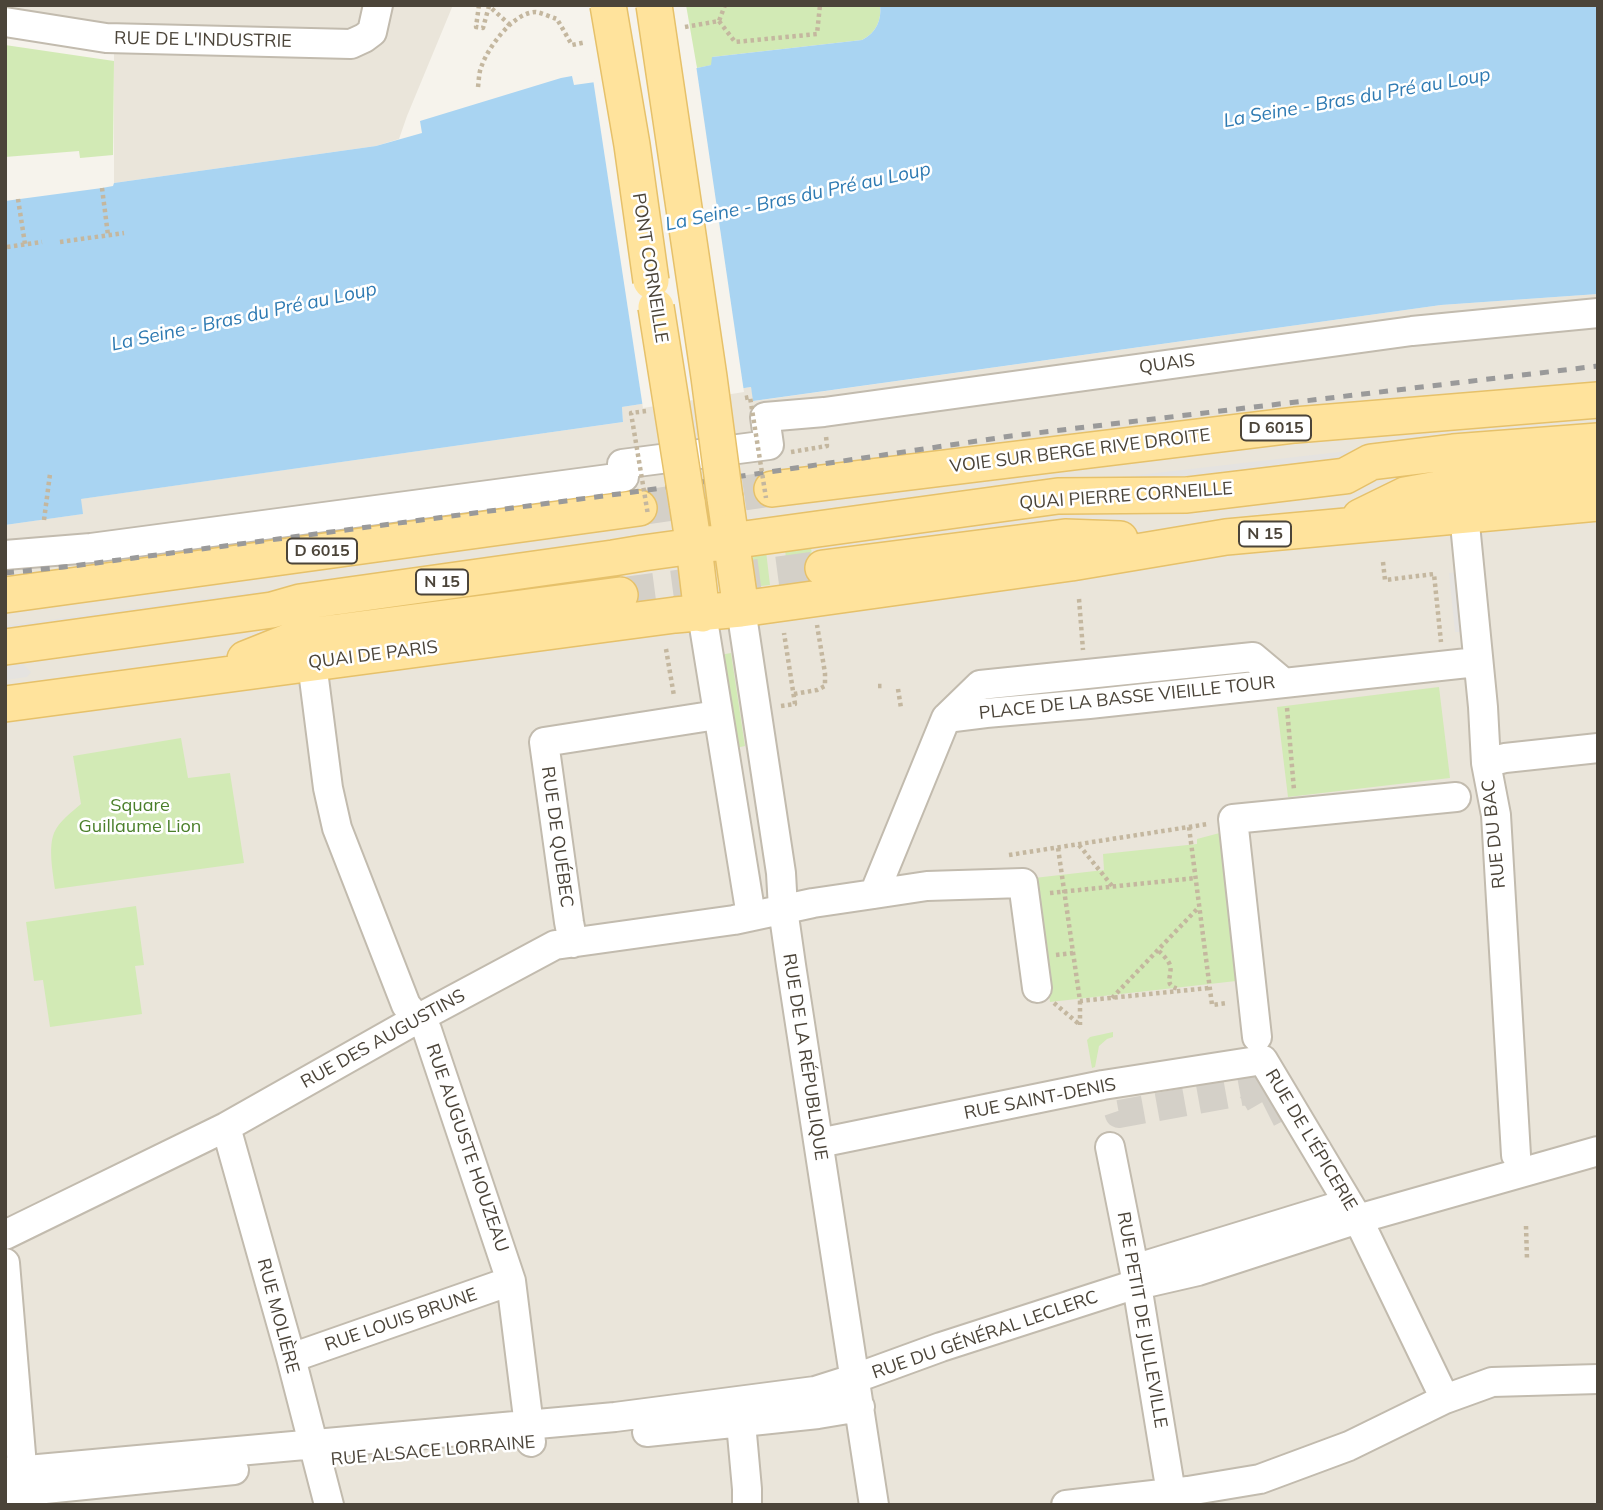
<!DOCTYPE html>
<meta charset="utf-8">
<style>
body{margin:0}
#map{position:relative;width:1603px;height:1510px;overflow:hidden;background:#f6f3ec;font-family:Mulish,sans-serif}
canvas{display:block}
.frame{position:absolute;inset:0;border:7px solid #4b4439;pointer-events:none}
</style>
<div id="map">
<canvas width="1603" height="1510"></canvas>
<div class="frame"></div>
</div>
<script>
const ctx = document.querySelector('canvas').getContext('2d');
ctx.lineJoin = 'round';
function fill(path, color) { ctx.fillStyle = color; ctx.fill(path, 'evenodd'); }
function stroke(path, color, width, dash) { ctx.strokeStyle = color; ctx.lineWidth = width; ctx.lineCap = dash ? 'butt' : 'round'; ctx.setLineDash(dash || []); ctx.stroke(path); }
function drawText(font, color, halo, rows, align = 'center') {
  ctx.font = font + ' Mulish,sans-serif'; ctx.lineWidth = 5; ctx.setLineDash([]); ctx.textBaseline = 'middle'; ctx.strokeStyle = halo; ctx.fillStyle = color; for (const [text, x, y, turn = 0] of rows) {
    ctx.save(); ctx.translate(x, y); ctx.rotate((+turn || 0) * Math.PI / 180); ctx.textAlign = isNaN(turn) ? turn : align; if (halo) ctx.strokeText(text, 0, 0); ctx.fillText(text, 0, 0); ctx.restore();
  }
}
const residential = new Path2D(`
 M5 5H453L407 116 399 139 376 146 114 183V39L5 23Z
 M1598 294V1505H5V525L82 514 80 499 623 422 622 407 751 387 754 401 1441 305Z`);
const green = new Path2D(`
 M686 5H880C882 20 876 33 862 40L712 57V65L697 68Z
 M5 45 114 61 113 155 80 158 79 151 5 157Z
 M811 546 814 580 788 583 785 548Z
 M766 551 770 585 753 587 748 553Z
 M731 653 745 746 736 748 720 655Z
 M1439 687 1450 778 1288 797 1277 707Z
 M181 738 188 778 230 773 244 863 55 889C53 873 48 848 54 833 59 821 72 812 81 804L73 756Z
 M1231 830 1245 980 1050 1002 1034 878 1104 870 1103 854 1197 844V839Z
 M136 906 144 965 135 966 142 1014 50 1027 43 980 34 981 26 922Z
 M1113 1032V1037L1107 1039 1099 1046 1095 1067 1092 1068 1087 1040 1090 1037Z`);
const parking = new Path2D(`
 M1452 439 1453 446 1070 490 1069 483Z
 M611 544 5 635V626Z
 M1458 572 1463 632H1455L1449 573Z
 M16 658 31 672 27 677 5 680V660Z`);
const water = new Path2D(`
 M880 5H1598V294L1441 305 753 401 751 387 622 407 623 422 81 499 83 514 5 525V201L102 188 113 186 114 183 376 146 422 133 420 121 561 78 572 76 574 85 697 68 711 65 712 57 862 40C876 33 882 20 880 5Z`);
const pier = new Path2D(`
 M696 65 744 392 643 408 593 79Z`);
const minorTunnel = new Path2D(`
 M1118 1111 1119 1114 1252 1090 1266 1114 1278 1108`);
const majorTunnel = new Path2D(`
 M639 508 772 489
 M620 595 823 568`);
const path = new Path2D(`
 M479 5 476 27 483 28 489 6 510 25
 M719 21 735 42 817 34 820 5
 M685 27 719 21 725 5
 M478 87C479 79 479 71 482 65 489 46 514 12 536 12 542 13 551 17 557 19L572 45 586 42
 M102 188 108 235
 M18 199 25 244
 M60 242 124 233
 M7 247 42 242
 M791 452 827 446 826 436
 M44 520 50 474
 M1383 562 1385 580 1434 574 1441 642
 M1079 599 1083 650
 M666 649 674 696
 M878 686H885
 M898 689 901 708
 M794 694 817 690 825 686V673L817 625
 M781 706 795 704 784 633
 M1287 708 1294 790
 M1189 827 1212 1005 1227 1003
 M1079 845 1113 887
 M1058 848 1080 1001 1209 988
 M1009 855 1208 824
 M1050 893 1196 878
 M1159 951C1163 955 1168 960 1170 965 1173 976 1162 985 1179 989
 M1056 955 1073 953
 M1112 998 1198 908
 M1080 1001V1025
 M1054 1003 1080 1025
 M1526 1226 1527 1259`);
const minor = new Path2D(`
 M5 22 106 38 351 44 364 38 372 32 378 5
 M1464 514 1483 707 1486 763 1496 815 1516 1155
 M5 555 91 548 624 477 622 464 769 445 765 417 824 412 1412 331 1598 313
 M741 609 781 873 783 909 791 965 874 1505
 M702 614 751 916
 M312 663 328 788 337 828 406 1005 427 1030 511 1281 531 1442
 M1284 683 1477 662
 M1486 763 1505 758 1598 748
 M874 894 927 886 1023 883 1037 988
 M573 943 569 922 544 742 717 715
 M1257 1037 1233 819 1456 797
 M226 1127 291 1358 329 1505
 M819 1143 1103 1085 1263 1060 1358 1219 1445 1399
 M1110 1147 1135 1273 1171 1493
 M5 1235 226 1127 417 1019 555 945 734 920 813 903 874 894 946 718 980 685 1253 657 1284 683 1089 704 986 713 946 718
 M5 1263 24 1490
 M1144 1266 1336 1207
 M291 1358 511 1281
 M741 1423 747 1489V1505
 M647 1432 818 1414 860 1407
 M5 1472 615 1417 815 1391 856 1378 941 1347 1124 1288 1198 1271 1358 1219 1598 1151
 M5 1493 234 1470
 M1066 1505 1188 1491 1260 1479 1349 1446 1445 1399 1492 1382 1598 1379`);
const major = new Path2D(`
 M772 489 1295 425 1598 400
 M725 498 741 609
 M687 502 694 547 702 614
 M1360 517 1405 495 1438 489 1449 484 1598 472
 M823 568 1065 537 1120 539
 M5 595 639 508
 M5 647 272 610 300 602 613 558 643 553 1058 496 1187 495 1345 476 1371 462 1453 452 1598 441
 M245 659 300 637 620 595
 M5 704 675 615 741 609 1071 563 1226 537 1598 503`);
const rail = new Path2D(`
 M5 573 73 566 641 491 1011 436 1598 366`);
const pathBridge = new Path2D(`
 M745 398 750 397 766 498
 M646 411 631 413 648 515`);
const majorBridge = new Path2D(`
 M608 5 632 145 651 281
 M654 5 709 377 725 498
 M656 307 687 502`);
const shields = [
 [1276,428,70],
 [1265,534,52],
 [322,551,70],
 [442,582,52]
];
const shieldNames = [
 ["D 6015",1276,428],
 ["N 15",1265,534],
 ["D 6015",322,551],
 ["N 15",442,582]
];
const streetNames = [
 ["RUE DE L'INDUSTRIE",203,40,1],
 ["PONT CORNEILLE",650,268,81],
 ["QUAIS",1167,364,-8],
 ["VOIE SUR BERGE RIVE DROITE",1080,451,-7],
 ["QUAI PIERRE CORNEILLE",1126,496,-4],
 ["QUAI DE PARIS",373,655,-7],
 ["PLACE DE LA BASSE VIEILLE TOUR",1127,698,-6],
 ["RUE DU BAC",1494,834,-96],
 ["RUE DE QUÉBEC",557,837,82],
 ["RUE DES AUGUSTINS",383,1039,-29],
 ["RUE DE LA RÉPUBLIQUE",805,1057,81],
 ["RUE SAINT-DENIS",1040,1099,-11],
 ["RUE DE L'ÉPICERIE",1311,1140,59],
 ["RUE AUGUSTE HOUZEAU",467,1148,71],
 ["RUE MOLIÈRE",278,1316,75],
 ["RUE LOUIS BRUNE",401,1320,-19],
 ["RUE PETIT DE JULLEVILLE",1142,1320,80],
 ["RUE DU GÉNÉRAL LECLERC",985,1335,-19],
 ["RUE ALSACE LORRAINE",433,1451,-5]
];
const parkNames = [
 ["Square",140,806],
 ["Guillaume Lion",140,827]
];
const waterNames = [
 ["La Seine - Bras du Pré au Loup",1357,98,-10],
 ["La Seine - Bras du Pré au Loup",798,197,-12],
 ["La Seine - Bras du Pré au Loup",244,317,-12]
];
fill(residential, '#eae5da');
fill(green, '#d2eab5');
fill(parking, '#e5e3e0');
fill(water, '#a9d4f2');
fill(pier, '#f6f3ec');
stroke(minorTunnel, '#d4d0c8', 28, [28, 14]);
stroke(majorTunnel, '#d4d0c8', 35, [35, 18]);
stroke(minor, '#c2bbae', 32);
stroke(major, '#e6c16a', 38);
stroke(path, '#c4b79f', 4.5, [3.5, 3.5]);
stroke(minor, '#fff', 28);
stroke(major, '#ffe39c', 35);
stroke(rail, '#9a9a9a', 5, [9, 9]);
stroke(majorBridge, '#e6c16a', 38, []);
stroke(pathBridge, '#c4b79f', 4.5, [3.5, 3.5]);
stroke(majorBridge, '#ffe39c', 35);
for (const [x, y, w] of shields) { const box = new Path2D(); box.roundRect(x - w / 2, y - 12.5, w, 25, 5); ctx.fillStyle = '#fff'; ctx.fill(box); stroke(box, '#4b4439', 2); }
drawText('bold 16px', '#4b4439', null, shieldNames);
drawText('18px', '#4b4439', '#fff', streetNames);
drawText('18px', '#4a7f2a', '#fff', parkNames);
drawText('italic 19px', '#2e7ab2', '#fff', waterNames);
</script>
